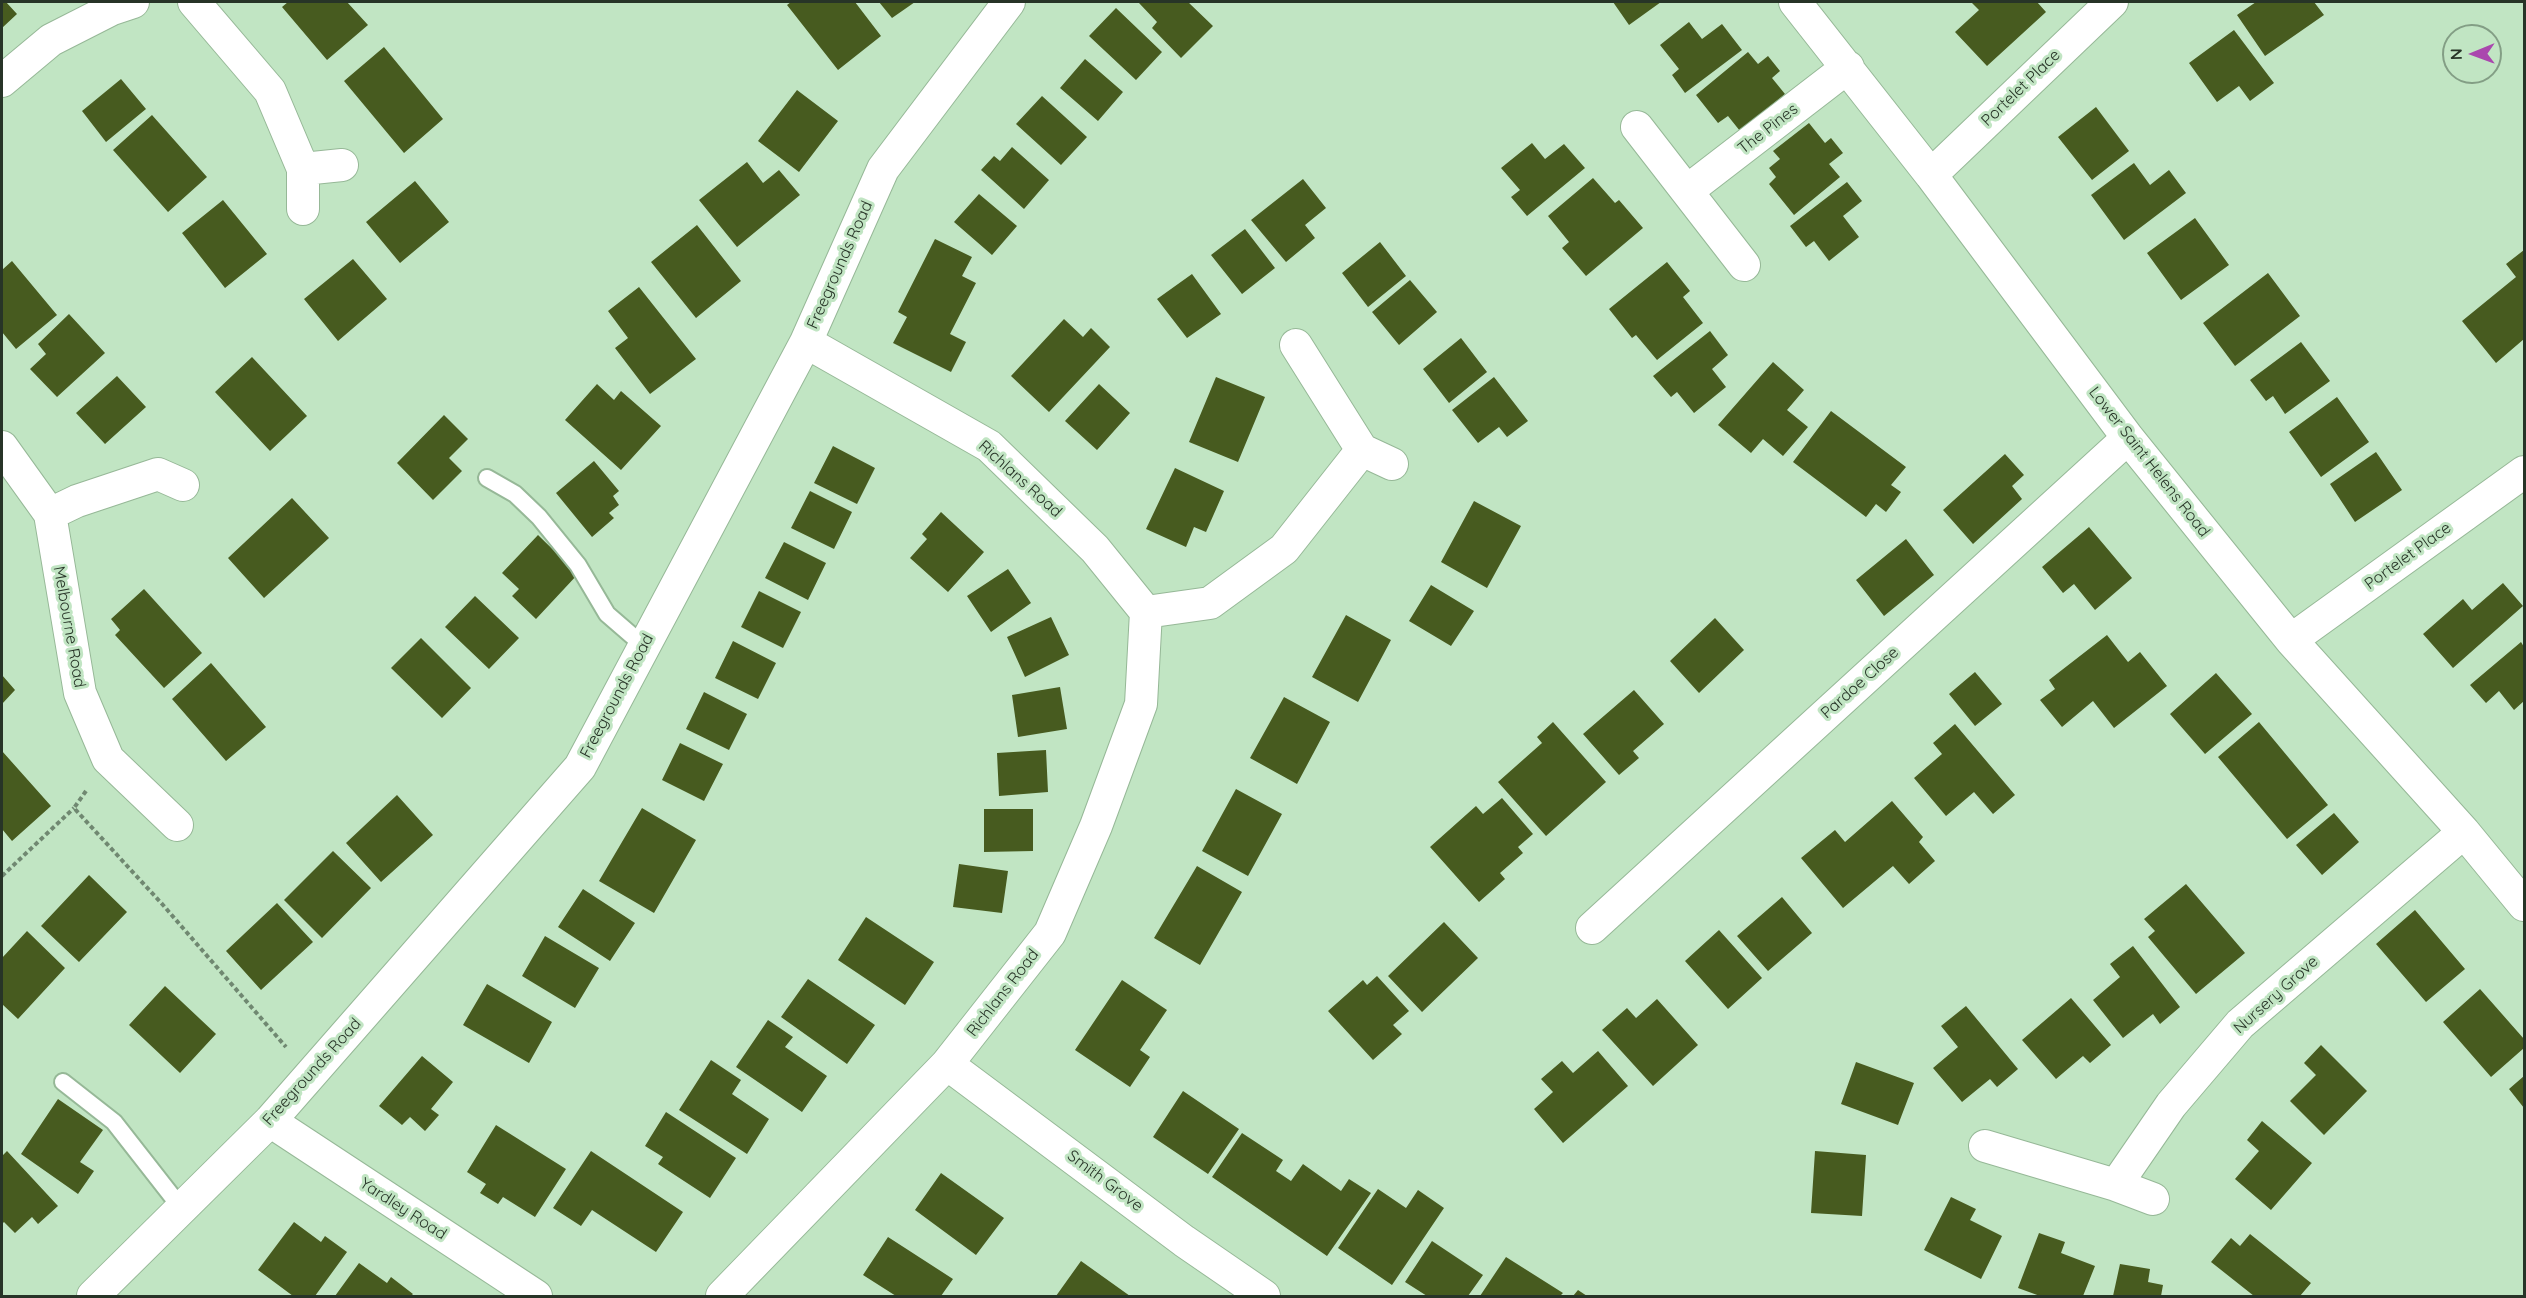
<!DOCTYPE html>
<style>
body{margin:0}
#map{position:relative;width:2526px;height:1298px;overflow:hidden;background:#c1e5c3;font-family:Quicksand,sans-serif}
canvas{display:block}
.frame{position:absolute;inset:0;border:3px solid #273427;pointer-events:none}
.north{position:absolute;left:2442px;top:24px;width:60px;height:60px;box-sizing:border-box;background:#c1e5c3;border:2px solid #839e85;border-radius:50%;rotate:269deg;font-size:16px;font-weight:700;line-height:24px;text-align:center;color:#273427}
.north::after{content:'';display:block;margin:auto;width:21px;height:27px;background:#aa47ae;clip-path:polygon(50% 0,100% 100%,50% 72%,0 100%)}
</style>
<div id="map">
<canvas width="2526" height="1298"></canvas>
<div class="frame"></div>
<div class="north">N</div>
</div>
<script>
const ctx = document.querySelector('canvas').getContext('2d');
ctx.lineJoin = 'round';
function fill(path, color) { ctx.fillStyle = color; ctx.fill(path, 'evenodd'); }
function stroke(path, color, width, dash) { ctx.strokeStyle = color; ctx.lineWidth = width; ctx.lineCap = dash ? 'butt' : 'round'; ctx.setLineDash(dash || []); ctx.stroke(path); }
function drawText(font, color, halo, rows, align = 'center') {
  ctx.font = font + ' Quicksand,sans-serif'; ctx.lineWidth = 6; ctx.setLineDash([]); ctx.textBaseline = 'middle'; ctx.strokeStyle = halo; ctx.fillStyle = color; for (const [text, x, y, turn = 0] of rows) {
    ctx.save(); ctx.translate(x, y); ctx.rotate((+turn || 0) * Math.PI / 180); ctx.textAlign = isNaN(turn) ? turn : align; if (halo) ctx.strokeText(text, 0, 0); ctx.fillText(text, 0, 0); ctx.restore();
  }
}
const building = new Path2D(`
 M2 2H6L17 14 2 28Z
 M288 2H347L368 25 327 60 282 7Z
 M791 2H855L881 36 838 70 787 5Z
 M879 2H915L892 18Z
 M1141 2H1188L1213 26 1181 58 1152 28 1157 22 1139 3Z
 M1613 2H1661L1629 25Z
 M1971 2H2037L2046 12 1987 66 1955 32 1979 10Z
 M2256 2H2314L2324 15 2265 56 2237 15Z
 M1116 8 1162 52 1136 80 1089 36Z
 M1689 22 1702 39 1722 24 1742 50 1685 93 1672 75 1679 69 1660 45Z
 M2234 30 2274 83 2250 101 2239 86 2217 102 2189 63Z
 M384 47 443 119 404 153 344 81Z
 M1748 52 1758 64 1768 56 1780 71 1772 78 1785 94 1740 131 1728 116 1718 123 1696 95Z
 M1085 59 1123 92 1098 121 1060 88Z
 M121 79 146 109 106 142 82 111Z
 M797 90 838 121 799 172 758 141Z
 M1042 96 1087 137 1061 165 1016 124Z
 M2096 107 2129 151 2092 180 2058 137Z
 M152 115 207 177 168 212 113 150Z
 M1809 123 1825 143 1831 138 1843 153 1829 164 1840 177 1794 215 1769 184 1776 177 1769 168 1780 159 1773 151Z
 M1532 143 1545 159 1564 144 1585 168 1527 216 1511 197 1520 190 1501 168Z
 M1012 147 1049 180 1024 209 981 170 994 156 1000 161Z
 M747 162 763 183 779 170 800 195 737 247 699 200Z
 M2134 163 2150 185 2169 170 2186 193 2124 240 2091 195Z
 M1593 178 1615 203 1619 200 1643 228 1586 276 1562 248 1569 242 1548 216Z
 M1303 179 1326 208 1305 225 1315 238 1286 262 1251 220Z
 M415 181 449 222 400 263 366 222Z
 M1847 182 1862 201 1843 216 1859 237 1829 261 1814 241 1806 247 1790 226Z
 M979 194 1017 226 992 255 954 222Z
 M223 200 267 254 225 288 182 233Z
 M2195 218 2229 265 2181 300 2147 253Z
 M697 225 741 281 696 318 651 262Z
 M1245 229 1275 268 1242 294 1211 255Z
 M935 239 972 257 962 276 976 283 950 334 966 342 951 372 893 343 907 317 898 312Z
 M1380 242 1406 276 1368 307 1342 273Z
 M2524 250V339L2496 363 2462 321 2516 277 2506 264Z
 M353 259 387 299 338 341 304 299Z
 M12 261 57 315 16 349 2 332V270Z
 M1667 262 1690 291 1683 297 1703 323 1657 360 1636 335 1632 338 1609 309Z
 M2268 273 2300 316 2235 366 2203 323Z
 M1192 274 1221 314 1187 338 1157 299Z
 M1410 280 1437 312 1399 345 1372 312Z
 M639 287 696 359 650 394 615 348 628 338 608 311Z
 M69 314 105 353 57 397 30 369 46 354 38 344Z
 M1064 319 1083 337 1091 328 1110 347 1049 412 1011 376Z
 M1710 331 1728 355 1712 369 1726 387 1694 413 1677 392 1671 397 1653 376Z
 M1461 338 1487 372 1449 403 1423 369Z
 M2301 342 2330 381 2285 414 2273 396 2266 401 2250 380Z
 M252 357 307 416 270 451 215 392Z
 M1773 362 1804 390 1787 410 1808 427 1783 456 1763 439 1751 453 1718 425Z
 M117 376 146 407 105 444 76 413Z
 M1216 377 1265 397 1238 462 1189 442Z
 M1494 377 1528 421 1507 437 1499 427 1478 443 1452 410Z
 M597 384 614 400 621 391 661 426 621 470 565 420Z
 M1099 384 1130 413 1097 450 1065 421Z
 M2337 397 2369 442 2321 477 2289 432Z
 M1831 411 1906 467 1891 485 1901 492 1886 512 1876 504 1866 517 1793 462Z
 M444 415 468 439 449 458 462 471 433 500 397 463Z
 M833 446 875 468 857 504 814 483Z
 M2376 452 2402 490 2355 522 2330 484Z
 M2005 454 2024 475 2012 486 2022 499 1973 544 1943 510Z
 M594 461 619 491 613 496 619 505 609 513 614 518 592 537 556 493Z
 M1175 468 1224 491 1206 532 1194 527 1186 547 1146 529Z
 M810 491 852 512 834 549 791 528Z
 M292 498 329 538 264 598 228 558Z
 M1474 501 1521 526 1487 588 1441 562Z
 M941 512 984 552 948 592 910 558 927 539 922 534Z
 M2089 527 2132 578 2095 610 2074 584 2063 593 2042 567Z
 M538 535 578 574 536 619 512 596 519 589 502 573Z
 M1906 539 1934 575 1884 616 1856 580Z
 M784 542 826 563 808 600 765 578Z
 M1008 569 1031 603 991 632 967 596Z
 M2503 583 2523 606 2453 668 2423 634 2463 599 2472 610Z
 M1431 585 1474 611 1451 646 1409 621Z
 M144 589 202 653 164 688 115 635 120 630 111 619Z
 M759 591 801 612 783 648 741 627Z
 M475 596 519 638 489 669 445 627Z
 M1346 615 1391 640 1358 702 1312 677Z
 M1051 617 1069 655 1025 677 1007 637Z
 M1715 618 1744 650 1699 693 1670 661Z
 M2107 635 2128 662 2140 652 2167 686 2114 728 2093 701 2062 727 2040 700 2055 689 2049 680Z
 M421 638 471 688 442 718 391 668Z
 M733 641 776 663 758 699 715 678Z
 M2521 642 2524 647V701L2514 710 2499 691 2486 703 2470 685Z
 M211 663 266 727 226 761 172 699Z
 M1975 672 2002 704 1975 726 1949 694Z
 M2216 673 2252 714 2205 754 2170 714Z
 M2 675 15 690 2 704Z
 M1060 687 1067 729 1018 737 1012 695Z
 M1634 690 1664 724 1633 751 1639 758 1619 775 1583 734Z
 M704 692 747 714 729 750 686 729Z
 M1284 697 1330 722 1297 784 1250 758Z
 M1553 722 1606 782 1546 836 1498 782 1542 743 1537 737Z
 M2259 722 2328 805 2287 839 2218 757Z
 M1955 724 2015 795 1993 814 1974 792 1946 816 1914 778 1942 754 1933 743Z
 M680 743 723 764 704 801 662 780Z
 M1046 750 1048 792 999 796 997 753Z
 M2 751 51 806 12 841 2 829Z
 M1236 789 1282 814 1248 876 1202 851Z
 M397 795 433 835 381 882 346 843Z
 M1502 798 1533 834 1518 847 1523 853 1500 873 1505 879 1479 902 1430 847 1476 806 1483 814Z
 M1892 801 1923 837 1919 842 1935 861 1909 884 1893 866 1843 908 1801 858 1835 830 1845 842Z
 M642 808 696 840 654 913 599 881Z
 M984 809H1033V851L984 852Z
 M2334 813 2359 842 2322 875 2296 845Z
 M333 851 371 888 322 938 284 900Z
 M959 864 1008 871 1002 913 953 907Z
 M1197 866 1242 892 1200 965 1154 938Z
 M89 875 127 912 79 962 41 926Z
 M2186 884 2245 953 2196 994 2148 937 2155 931 2144 919Z
 M583 889 635 923 610 961 558 927Z
 M1782 897 1812 933 1768 971 1737 936Z
 M277 903 313 942 261 990 226 951Z
 M2415 910 2465 969 2426 1002 2376 944Z
 M866 917 934 962 905 1005 838 960Z
 M1444 922 1478 958 1422 1012 1388 976Z
 M1719 930 1762 978 1728 1009 1685 961Z
 M27 931 65 968 18 1019 2 1004V958Z
 M545 936 599 968 575 1008 522 976Z
 M2133 946 2180 1007 2160 1024 2153 1014 2123 1038 2093 1000 2120 977 2110 964Z
 M1377 976 1409 1011 1393 1025 1402 1034 1373 1060 1328 1011 1363 980 1367 985Z
 M808 979 875 1025 847 1064 781 1017Z
 M1122 980 1167 1010 1140 1050 1150 1057 1130 1087 1075 1050Z
 M487 984 552 1022 529 1063 463 1025Z
 M165 986 216 1034 180 1073 129 1025Z
 M2480 989 2524 1039V1048L2491 1077 2443 1022Z
 M2071 998 2111 1045 2090 1063 2083 1056 2056 1079 2022 1040Z
 M1657 999 1698 1045 1653 1086 1602 1030 1627 1008 1636 1018Z
 M1966 1006 2018 1069 1997 1087 1990 1079 1962 1102 1933 1068 1958 1047 1941 1026Z
 M768 1020 793 1037 785 1047 827 1076 802 1112 736 1067Z
 M2321 1045 2367 1091 2324 1135 2290 1101 2316 1075 2304 1063Z
 M1598 1051 1628 1086 1563 1143 1534 1109 1553 1092 1541 1079 1562 1061 1573 1073Z
 M422 1056 453 1082 431 1109 439 1115 425 1131 410 1117 402 1125 379 1106Z
 M711 1060 741 1080 732 1094 769 1119 747 1154 679 1110Z
 M1856 1062 1914 1083 1898 1125 1841 1104Z
 M2524 1076V1108L2509 1089Z
 M1183 1091 1239 1129 1208 1174 1153 1137Z
 M58 1099 103 1130 80 1162 94 1171 78 1194 21 1154Z
 M666 1112 736 1158 710 1198 658 1164 663 1157 645 1146Z
 M2262 1121 2312 1163 2271 1210 2235 1179 2259 1151 2247 1140Z
 M496 1125 566 1169 535 1217 503 1197 498 1204 480 1193 486 1184 467 1172Z
 M1242 1133 1283 1160 1276 1171 1291 1181 1303 1164 1341 1191 1349 1179 1371 1193 1327 1256 1212 1177Z
 M7 1151 58 1206 38 1224 32 1217 15 1233 4 1222 2 1224V1156Z
 M591 1151 683 1212 656 1252 592 1210 581 1226 553 1208Z
 M1815 1151 1866 1155 1862 1216 1811 1213Z
 M941 1173 1004 1218 976 1255 915 1210Z
 M1378 1189 1406 1208 1418 1190 1444 1208 1392 1285 1338 1248Z
 M1951 1197 1976 1209 1970 1220 2002 1236 1981 1279 1924 1250Z
 M294 1222 321 1242 325 1236 347 1252 315 1296H293L258 1270Z
 M2039 1233 2065 1242 2061 1253 2095 1266 2083 1296H2040L2018 1288Z
 M2250 1234 2311 1283 2300 1296H2254L2211 1262 2231 1238 2240 1246Z
 M888 1237 953 1279 941 1296H896L863 1275Z
 M1432 1241 1483 1275 1468 1296H1427L1405 1282Z
 M1506 1257 1563 1293 1560 1296H1480Z
 M1081 1261 1130 1296H1056Z
 M359 1263 387 1283 391 1277 413 1294 411 1296H335Z
 M2120 1264 2150 1269 2148 1282 2163 1285 2161 1296H2113Z
 M1578 1290 1587 1296H1573Z`);
const path = new Path2D(`
 M86 791 74 808 163 905 286 1047
 M2 876 74 808`);
const service = new Path2D(`
 M487 478 515 494 539 517 578 565 607 614 644 646
 M63 1082 114 1122 182 1209`);
const minor = new Path2D(`
 M194 2 270 91 303 169V209
 M1795 2 1931 175 2128 438 2291 640 2464 832 2524 905
 M2 81 51 40 112 9 133 2
 M1637 127 1744 265
 M303 169 342 165
 M1931 175 2112 2
 M1687 191 1848 67
 M1296 345 1362 450 1392 464
 M2 447 50 514 80 693 108 759 177 825
 M50 514 77 501 158 474 183 485
 M1146 612 1210 603 1284 549 1362 450
 M2291 640 2524 472
 M1592 928 2128 438
 M947 1064 1184 1241 1264 1296
 M270 1121 536 1296
 M1985 1146 2116 1185 2153 1199
 M2116 1185 2171 1105 2240 1024 2464 832
 M93 1296 270 1121 580 767 806 342 883 169 1009 2
 M722 1296 947 1064 1050 933 1096 826 1141 704 1146 612 1095 549 989 446 806 342`);
const streetNames = [
 ["Portelet Place",2021,88,-44],
 ["The Pines",1768,129,-38],
 ["Freegrounds Road",840,265,-66],
 ["Lower Saint Helens Road",2149,462,52],
 ["Richlans Road",1020,479,42],
 ["Portelet Place",2408,556,-36],
 ["Melbourne Road",69,627,80],
 ["Pardoe Close",1860,683,-42],
 ["Freegrounds Road",617,696,-62],
 ["Richlans Road",1003,993,-52],
 ["Nursery Grove",2276,995,-42],
 ["Freegrounds Road",312,1072,-48],
 ["Smith Grove",1105,1181,37],
 ["Yardley Road",403,1209,33]
];
fill(building, '#475b1f');
stroke(service, '#96b897', 20);
stroke(minor, '#96b897', 34);
stroke(path, '#708871', 4, [4.5, 3]);
stroke(service, '#fff', 16);
stroke(minor, '#fff', 32);
drawText('16px', '#273427', '#c1e5c3', streetNames);
</script>
